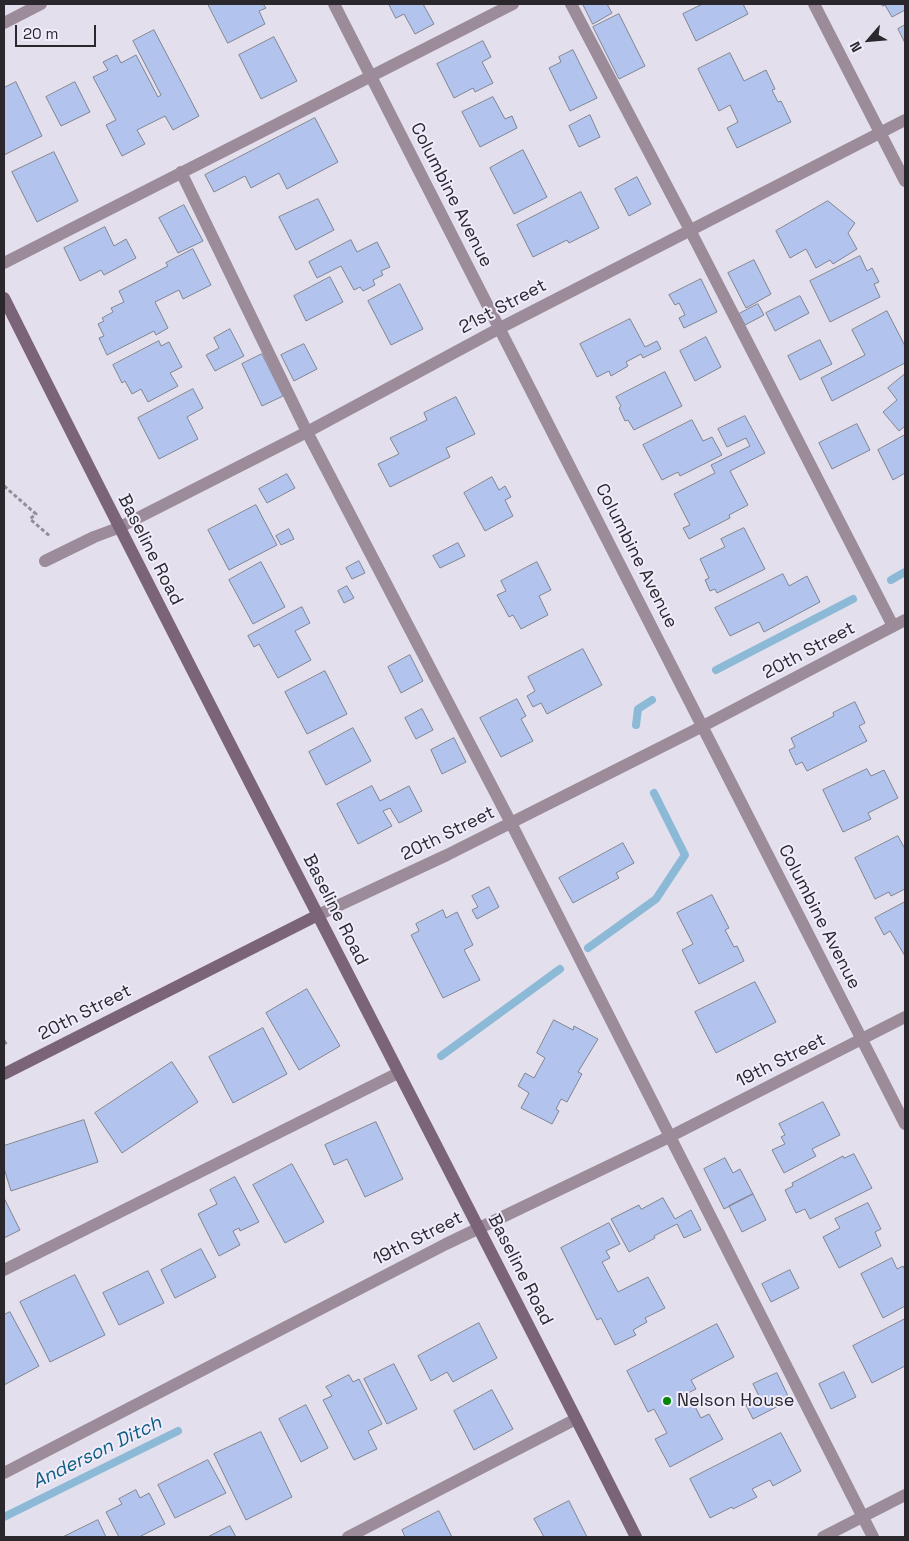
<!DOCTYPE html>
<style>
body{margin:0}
#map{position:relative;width:909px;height:1541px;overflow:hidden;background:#e3dfed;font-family:"Space Grotesk",sans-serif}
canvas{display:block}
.frame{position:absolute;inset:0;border:5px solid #2a282d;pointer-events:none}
.north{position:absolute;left:844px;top:15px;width:50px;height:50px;-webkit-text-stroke:4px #f0ecfa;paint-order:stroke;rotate:243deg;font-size:14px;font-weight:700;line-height:20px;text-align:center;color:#2a282d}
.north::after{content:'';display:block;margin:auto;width:18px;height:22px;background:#2a282d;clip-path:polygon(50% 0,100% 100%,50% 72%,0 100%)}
.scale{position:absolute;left:15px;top:25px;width:81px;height:22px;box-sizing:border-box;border:2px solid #2a282d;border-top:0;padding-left:6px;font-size:15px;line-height:18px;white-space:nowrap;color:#2a282d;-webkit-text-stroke:4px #f0ecfa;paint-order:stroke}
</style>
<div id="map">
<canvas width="909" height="1541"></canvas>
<div class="frame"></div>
<div class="north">N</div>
<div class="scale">20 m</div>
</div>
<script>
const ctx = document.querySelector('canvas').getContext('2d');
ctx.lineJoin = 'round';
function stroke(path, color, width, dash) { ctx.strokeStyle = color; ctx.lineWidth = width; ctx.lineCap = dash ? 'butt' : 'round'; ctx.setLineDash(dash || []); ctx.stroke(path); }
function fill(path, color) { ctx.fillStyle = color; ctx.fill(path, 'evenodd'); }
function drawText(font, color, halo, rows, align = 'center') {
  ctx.font = font + ' "Space Grotesk",sans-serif'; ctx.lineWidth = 4; ctx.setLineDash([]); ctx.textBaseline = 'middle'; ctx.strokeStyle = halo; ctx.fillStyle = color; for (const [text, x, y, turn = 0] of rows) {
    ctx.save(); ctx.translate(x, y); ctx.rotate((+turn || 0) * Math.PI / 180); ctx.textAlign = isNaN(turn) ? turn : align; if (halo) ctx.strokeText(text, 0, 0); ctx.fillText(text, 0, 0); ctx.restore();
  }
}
const stream = new Path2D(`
 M891 580 905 572
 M716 670 853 599
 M636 725 638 709 652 700
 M588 948 656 899 685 855 654 793
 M441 1056 560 969
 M4 1517 178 1431`);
const building = new Path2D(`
 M208 4H263L266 8 259 11 265 24 228 43Z
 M389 4H423L434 24 415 34 404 14 396 18Z
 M583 4H607L612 13 593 24Z
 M703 4H743L748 14 696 41 683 14Z
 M881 4H905V10L892 17 885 5 883 6Z
 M619 14 645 66 619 79 593 27Z
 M905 25V43L898 29Z
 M154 30 199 116 173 130 165 116 137 130 145 144 122 156 106 125 116 120 93 77 108 70 103 62 117 55 121 63 136 55 158 97 161 95 133 41Z
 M274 37 297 81 261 99 239 55Z
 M483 41 491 57 482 62 493 83 475 92 473 88 454 98 437 64Z
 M573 50 597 98 570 111 549 68 561 62 559 57Z
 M730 53 744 81 766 70 775 89 772 90 778 102 781 101 791 122 737 148 727 128 738 122 730 105 719 111 698 69Z
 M16 82 42 136 4 155V88Z
 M75 82 90 112 61 126 46 97Z
 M493 97 505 119 512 116 517 128 480 147 462 112Z
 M590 115 600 137 579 147 569 126Z
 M315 118 338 162 287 189 279 173 251 188 245 176 214 192 205 175Z
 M523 150 547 197 514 214 490 168Z
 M54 152 78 201 37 222 12 172Z
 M637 177 651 204 629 216 615 189Z
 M581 192 599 228 569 243 567 240 533 257 517 225Z
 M318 199 334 230 296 250 279 217Z
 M828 201 855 223 848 233 857 249 833 264 830 260 816 268 806 249 790 258 776 231Z
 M184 205 203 241 178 253 159 218Z
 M105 227 114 246 126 239 136 258 104 275 101 270 80 281 64 248Z
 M351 240 357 252 377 242 390 267 381 271 383 275 373 280 375 285 363 291 360 287 354 290 341 266 317 278 309 262Z
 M193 249 211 285 183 299 179 290 155 302 168 328 156 335 154 331 107 355 99 338 104 336 98 324 104 321 102 318 113 312 111 308 124 302 119 291 168 266 166 263Z
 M860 256 867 271 872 268 879 282 874 284 880 297 830 322 810 281Z
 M754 260 771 294 746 308 728 273Z
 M330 277 343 302 306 321 294 296Z
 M701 279 717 312 684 328 679 318 685 315 679 303 675 305 669 295Z
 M400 284 423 329 391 345 368 301Z
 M800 296 809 313 775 331 766 313Z
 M758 304 764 315 745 325 739 314Z
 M887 311 905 346V363L832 401 821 378 865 355 852 330Z
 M630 319 645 347 657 341 661 349 643 358 641 354 626 362 628 366 611 376 609 371 597 377 580 344Z
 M230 329 244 356 215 371 206 355 219 348 214 338Z
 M706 337 721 367 695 381 680 351Z
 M820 340 832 364 800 380 788 356Z
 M159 341 161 346 169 342 182 367 170 373 178 386 148 402 141 389 132 394 125 381 122 383 113 365Z
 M304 344 317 369 294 381 281 355Z
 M262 354 283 396 262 406 242 364Z
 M665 372 682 406 634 430 628 420 625 421 619 408 621 406 616 397Z
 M905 374V426L899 431 883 412 897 400 888 388Z
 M193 389 203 408 187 417 198 439 159 459 138 418Z
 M456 397 475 434 446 448 450 457 390 487 378 464 399 454 390 438 427 420 424 413Z
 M745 416 765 453 730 471 748 505 729 515 730 518 689 539 683 528 690 525 674 494 715 473 711 465 750 446 746 438 727 447 718 429Z
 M692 420 703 441 712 437 722 455 680 476 678 472 662 480 643 445Z
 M857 424 870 450 832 469 819 443Z
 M905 435V473L893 480 878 450Z
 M287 474 295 488 267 503 259 489Z
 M492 477 499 490 505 486 511 497 505 500 513 516 485 531 464 493Z
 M256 505 277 545 229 570 208 530Z
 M744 528 765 569 717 593 715 589 710 591 705 580 709 578 700 559 725 547 721 539Z
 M289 529 294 539 281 545 276 536Z
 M458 543 465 556 440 568 433 556Z
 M359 561 365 573 352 579 346 568Z
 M261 562 285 607 253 624 229 580Z
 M537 562 551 590 539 596 548 615 521 629 513 615 509 617 497 595 506 591 501 581Z
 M783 574 789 586 807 576 820 602 764 632 759 622 730 636 715 608Z
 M347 586 354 598 344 603 338 591Z
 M302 607 310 623 295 631 311 660 278 678 259 644 254 647 248 636Z
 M583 649 602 685 547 714 541 703 533 707 527 696 535 691 528 677Z
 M410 655 423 681 401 693 388 667Z
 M325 671 347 714 307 734 285 692Z
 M517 699 526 716 521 719 533 741 501 757 480 718Z
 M855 702 865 723 859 726 867 741 807 771 802 762 796 765 789 750 795 747 791 738 834 716 833 713Z
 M422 709 433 730 416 739 405 718Z
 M353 728 371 761 326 785 309 752Z
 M454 738 466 762 442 774 431 750Z
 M867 769 871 776 884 770 898 798 868 813 871 819 843 832 823 790Z
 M372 786 380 801 409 786 422 811 399 823 390 808 383 811 392 826 358 844 337 804Z
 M898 836 905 849V889L891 896 889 892 875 899 855 858Z
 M623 843 634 863 616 873 619 878 573 903 559 878Z
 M489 887 499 907 477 919 472 910 478 907 472 896Z
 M712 895 729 928 725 930 734 947 737 946 744 961 699 984 682 950 693 944 677 913Z
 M905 902V956L890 931 884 935 875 918Z
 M443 910 446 918 457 912 473 945 464 950 480 980 443 998 411 935 419 931 416 924Z
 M755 982 776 1022 716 1053 695 1012Z
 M307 989 340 1046 299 1070 266 1013Z
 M554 1020 573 1030 574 1026 598 1039 578 1072 582 1074 567 1102 561 1099 556 1109 559 1111 552 1124 521 1108 529 1093 518 1086 525 1073 534 1078 545 1058 537 1053Z
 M263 1028 287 1074 233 1103 209 1057Z
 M172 1062 198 1102 122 1153 95 1113Z
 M823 1102 840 1135 812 1149 816 1156 784 1173 772 1150 785 1144 781 1137 785 1135 779 1124Z
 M84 1120 98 1162 11 1191 4 1168V1146Z
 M376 1122 403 1179 365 1197 347 1159 334 1165 325 1145Z
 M854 1154 872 1188 810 1219 805 1209 796 1213 785 1190 793 1186 792 1183 843 1156 844 1158Z
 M725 1158 733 1173 740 1169 753 1194 724 1209 704 1169Z
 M292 1164 324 1222 285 1243 253 1185Z
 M235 1177 259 1222 240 1231 239 1228 233 1231 240 1245 219 1256 198 1214 217 1204 210 1190Z
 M753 1194 766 1220 742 1232 729 1206Z
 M4 1198 20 1230 4 1238Z
 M663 1198 675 1219 691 1210 701 1230 684 1238 677 1224 654 1236 655 1238 629 1252 611 1219 639 1205 641 1209Z
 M868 1203 881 1229 875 1232 881 1246 839 1268 823 1237 840 1228 835 1219Z
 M609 1223 620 1244 606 1251 610 1258 602 1262 618 1292 648 1277 665 1308 645 1318 647 1322 633 1330 636 1335 615 1345 601 1318 597 1320 561 1248Z
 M201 1249 216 1277 175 1298 161 1270Z
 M892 1258 897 1269 903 1266 905 1270V1306L883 1318 861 1274Z
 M790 1270 799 1288 771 1302 762 1284Z
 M148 1271 164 1303 119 1325 103 1293Z
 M75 1275 105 1335 50 1362 20 1302Z
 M10 1312 39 1366 4 1385V1315Z
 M905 1319V1366L872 1383 853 1346Z
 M479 1323 497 1358 453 1382 447 1372 431 1381 418 1356Z
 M717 1324 734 1357 691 1380 696 1389 688 1393 701 1418 709 1414 723 1439 670 1467 655 1439 667 1433 654 1409 648 1412 627 1371Z
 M394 1364 417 1409 387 1424 364 1379Z
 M844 1372 856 1397 831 1409 819 1384Z
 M777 1373 790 1400 753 1419 746 1405 760 1398 753 1384Z
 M349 1375 353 1382 359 1379 382 1424 368 1431 377 1449 354 1460 323 1400 332 1396 326 1387Z
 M492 1390 513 1429 474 1450 454 1411Z
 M306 1405 328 1448 301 1462 279 1419Z
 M261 1432 292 1497 246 1520 214 1454Z
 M781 1433 801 1471 773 1486 770 1480 752 1489 757 1497 733 1509 732 1507 710 1518 690 1479Z
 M208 1460 226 1493 175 1518 158 1485Z
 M136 1490 140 1498 149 1493 165 1524 139 1537H119L106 1512 122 1504 119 1499Z
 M569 1501 587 1537H544L534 1519Z
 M439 1511 452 1537H405L402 1530Z
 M98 1520 106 1537H63Z
 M230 1526 236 1537H208Z`);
const path = new Path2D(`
 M4 486 36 514 30 519 51 537
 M4 1041 7 1045`);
const lane = new Path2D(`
 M571 4 690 230 893 626
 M181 172 307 432 511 823 873 1537
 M4 263 513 4
 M45 561 94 537 118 528
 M4 1270 398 1073
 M348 1537 576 1419`);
const street = new Path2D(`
 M334 4 905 1124
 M814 4 905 181
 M4 23 41 4
 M118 528 307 432 500 328 905 120
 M318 915 447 855 703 726 905 620
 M4 1473 446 1244 669 1137 905 1017
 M823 1537 905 1495`);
const secondary = new Path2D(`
 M4 298C211 713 427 1123 636 1537
 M4 1074 318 915`);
const markers = [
 [667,1401,5,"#03870b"]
];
const streetNames = [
 ["Columbine Avenue",451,195,63],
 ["21st Street",503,307,-28],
 ["Baseline Road",150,550,63],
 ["Columbine Avenue",636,556,63],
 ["20th Street",809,651,-28],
 ["20th Street",448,834,-26],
 ["Baseline Road",335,910,63],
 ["Columbine Avenue",819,917,63],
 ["20th Street",85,1013,-27],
 ["19th Street",781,1061,-27],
 ["19th Street",418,1239,-27],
 ["Baseline Road",520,1270,63]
];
const poiNames = [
 ["Nelson House",677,1401]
];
const waterNames = [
 ["Anderson Ditch",97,1453,-26]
];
stroke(stream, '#8cbad6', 8);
fill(building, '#b2c4ee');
stroke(building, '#808591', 1);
stroke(path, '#928f99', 3, [4, 2.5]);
stroke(lane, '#9c8c9a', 12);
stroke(street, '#9c8c9a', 12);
stroke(secondary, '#7b6378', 12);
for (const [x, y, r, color] of markers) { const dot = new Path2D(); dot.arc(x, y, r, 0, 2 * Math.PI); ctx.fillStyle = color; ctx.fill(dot); stroke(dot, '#f0ecfa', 2); }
drawText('18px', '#2a282d', '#f0ecfa', streetNames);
drawText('18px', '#2a282d', '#f0ecfa', poiNames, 'left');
drawText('italic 19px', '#0c5d82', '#f0ecfa', waterNames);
</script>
